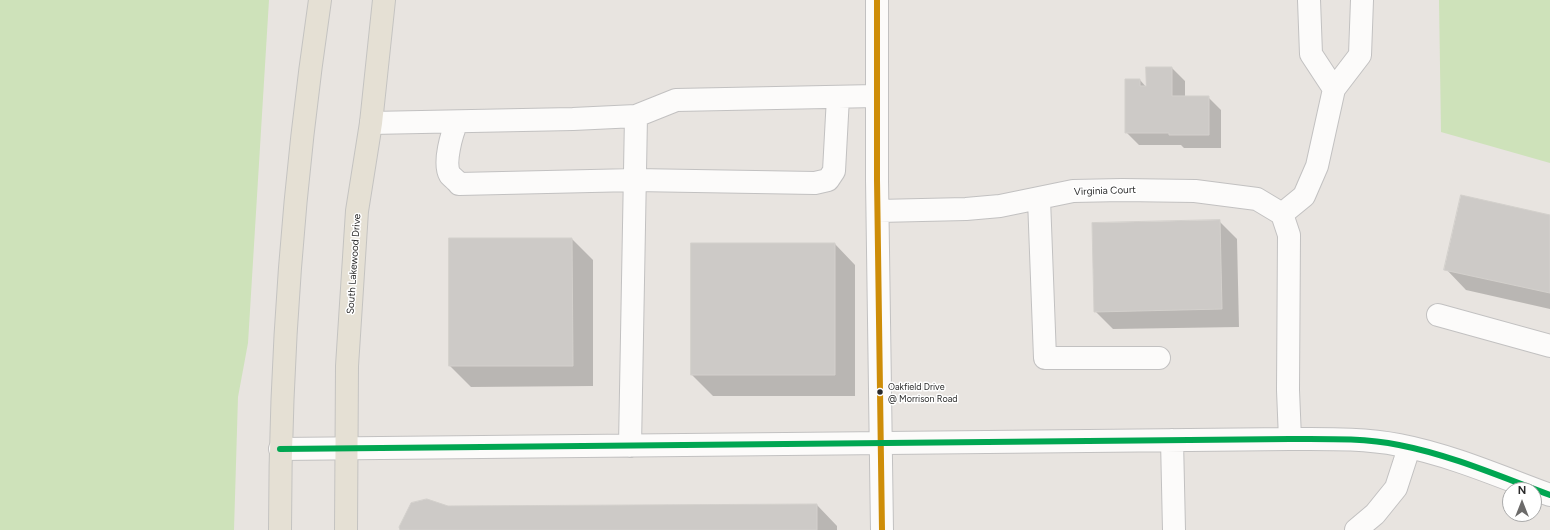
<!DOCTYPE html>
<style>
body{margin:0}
#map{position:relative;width:1550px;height:530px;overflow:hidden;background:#e8e4e0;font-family:Figtree,sans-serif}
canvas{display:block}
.north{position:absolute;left:1502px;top:482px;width:40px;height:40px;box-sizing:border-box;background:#fff;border:1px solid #aaa;border-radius:50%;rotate:0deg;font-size:11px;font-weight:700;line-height:16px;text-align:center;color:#2a2a2a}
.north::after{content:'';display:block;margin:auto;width:14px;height:18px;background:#6c6b6a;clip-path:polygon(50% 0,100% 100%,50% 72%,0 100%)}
</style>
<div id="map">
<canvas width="1550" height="530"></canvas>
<div class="north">N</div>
</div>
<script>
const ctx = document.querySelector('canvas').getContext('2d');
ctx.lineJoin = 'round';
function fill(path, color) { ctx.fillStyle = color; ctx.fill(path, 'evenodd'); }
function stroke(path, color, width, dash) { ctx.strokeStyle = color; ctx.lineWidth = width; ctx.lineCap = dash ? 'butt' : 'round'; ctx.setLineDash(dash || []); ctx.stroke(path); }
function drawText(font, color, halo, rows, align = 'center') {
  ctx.font = font + ' Figtree,sans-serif'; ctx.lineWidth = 3; ctx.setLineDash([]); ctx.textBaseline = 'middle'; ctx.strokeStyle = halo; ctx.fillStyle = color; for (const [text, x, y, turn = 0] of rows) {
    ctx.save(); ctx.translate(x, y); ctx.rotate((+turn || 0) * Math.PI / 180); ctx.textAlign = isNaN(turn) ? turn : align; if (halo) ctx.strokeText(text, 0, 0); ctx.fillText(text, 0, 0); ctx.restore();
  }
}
const green = new Path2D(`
 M0 0H269L248 343 238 397 234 530H0Z
 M1439 0H1550V163L1441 132Z`);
const shadow = new Path2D(`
 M1172 68 1185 81V97H1208L1221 110V148H1184L1181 145H1139L1126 132 1140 80 1147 88Z
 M1550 216V309L1466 290 1446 269Z
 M1219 221 1237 239 1239 327 1113 329 1095 311Z
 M450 239H572L593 260V386L471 387 450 366Z
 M835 244 855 265V396H713L692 375Z
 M817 505 837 526V530H401L448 507Z`);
const building = new Path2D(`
 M1146 67H1172V96H1209V135H1169V133H1125V79H1140V86H1146Z
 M1461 195 1550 215V293L1444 270Z
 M1220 220 1222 309 1094 312 1092 223Z
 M449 238H572L573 366H449Z
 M691 243H835V375H691Z
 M427 499 448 506 817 504V530H400L399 527 411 503Z`);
const minor = new Path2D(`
 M877 0V180L882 530
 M1309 0 1311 54 1334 89 1360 55 1362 0
 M457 122C452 133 443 163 450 175 453 178 457 181 459 184L635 180 815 183 828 180 834 171 838 97
 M371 123 573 119 636 116 676 100 876 96
 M1039 199 1045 358H1159
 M878 211 966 209 1000 206 1073 191 1122 190 1195 191 1257 199 1282 214
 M1282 214 1289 235 1288 390 1290 439
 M1282 214 1304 196 1317 166 1334 89
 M1438 315 1550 346
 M1172 440 1174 530
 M630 446 636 116
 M280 449 1290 439C1326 439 1364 438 1399 445 1451 455 1501 477 1550 495
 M1356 530 1375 514 1396 488 1409 448`);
const major = new Path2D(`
 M280 530C280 353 294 176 320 0
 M346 530 347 366 357 211 371 123 384 0`);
const bus1 = new Path2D(`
 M877 0V180L882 530`);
const bus2 = new Path2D(`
 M280 449 1290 439C1326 439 1364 438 1399 445 1451 455 1501 477 1550 495`);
const markers = [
 [880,392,3.5,"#2a2a2a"]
];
const busNames = [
 ["Oakfield Drive",888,387],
 ["@ Morrison Road",888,399]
];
const streetNames = [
 ["Virginia Court",1105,191,-2],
 ["South Lakewood Drive",354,264,-86]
];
fill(green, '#cee2ba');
fill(shadow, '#0003');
fill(building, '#cdcac7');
stroke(building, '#d3d0cc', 1);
stroke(minor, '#c2c1c1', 24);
stroke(major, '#c4c3c1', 24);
stroke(minor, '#fcfbfa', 22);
stroke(major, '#e5e0d4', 22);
stroke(bus1, '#ce8d08', 6);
stroke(bus2, '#00a651', 6);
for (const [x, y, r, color] of markers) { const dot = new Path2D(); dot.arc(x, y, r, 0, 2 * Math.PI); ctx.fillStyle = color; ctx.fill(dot); stroke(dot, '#fff', 1.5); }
drawText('9px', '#2a2a2a', '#fff', busNames, 'left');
drawText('10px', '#2a2a2a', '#fff', streetNames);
</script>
